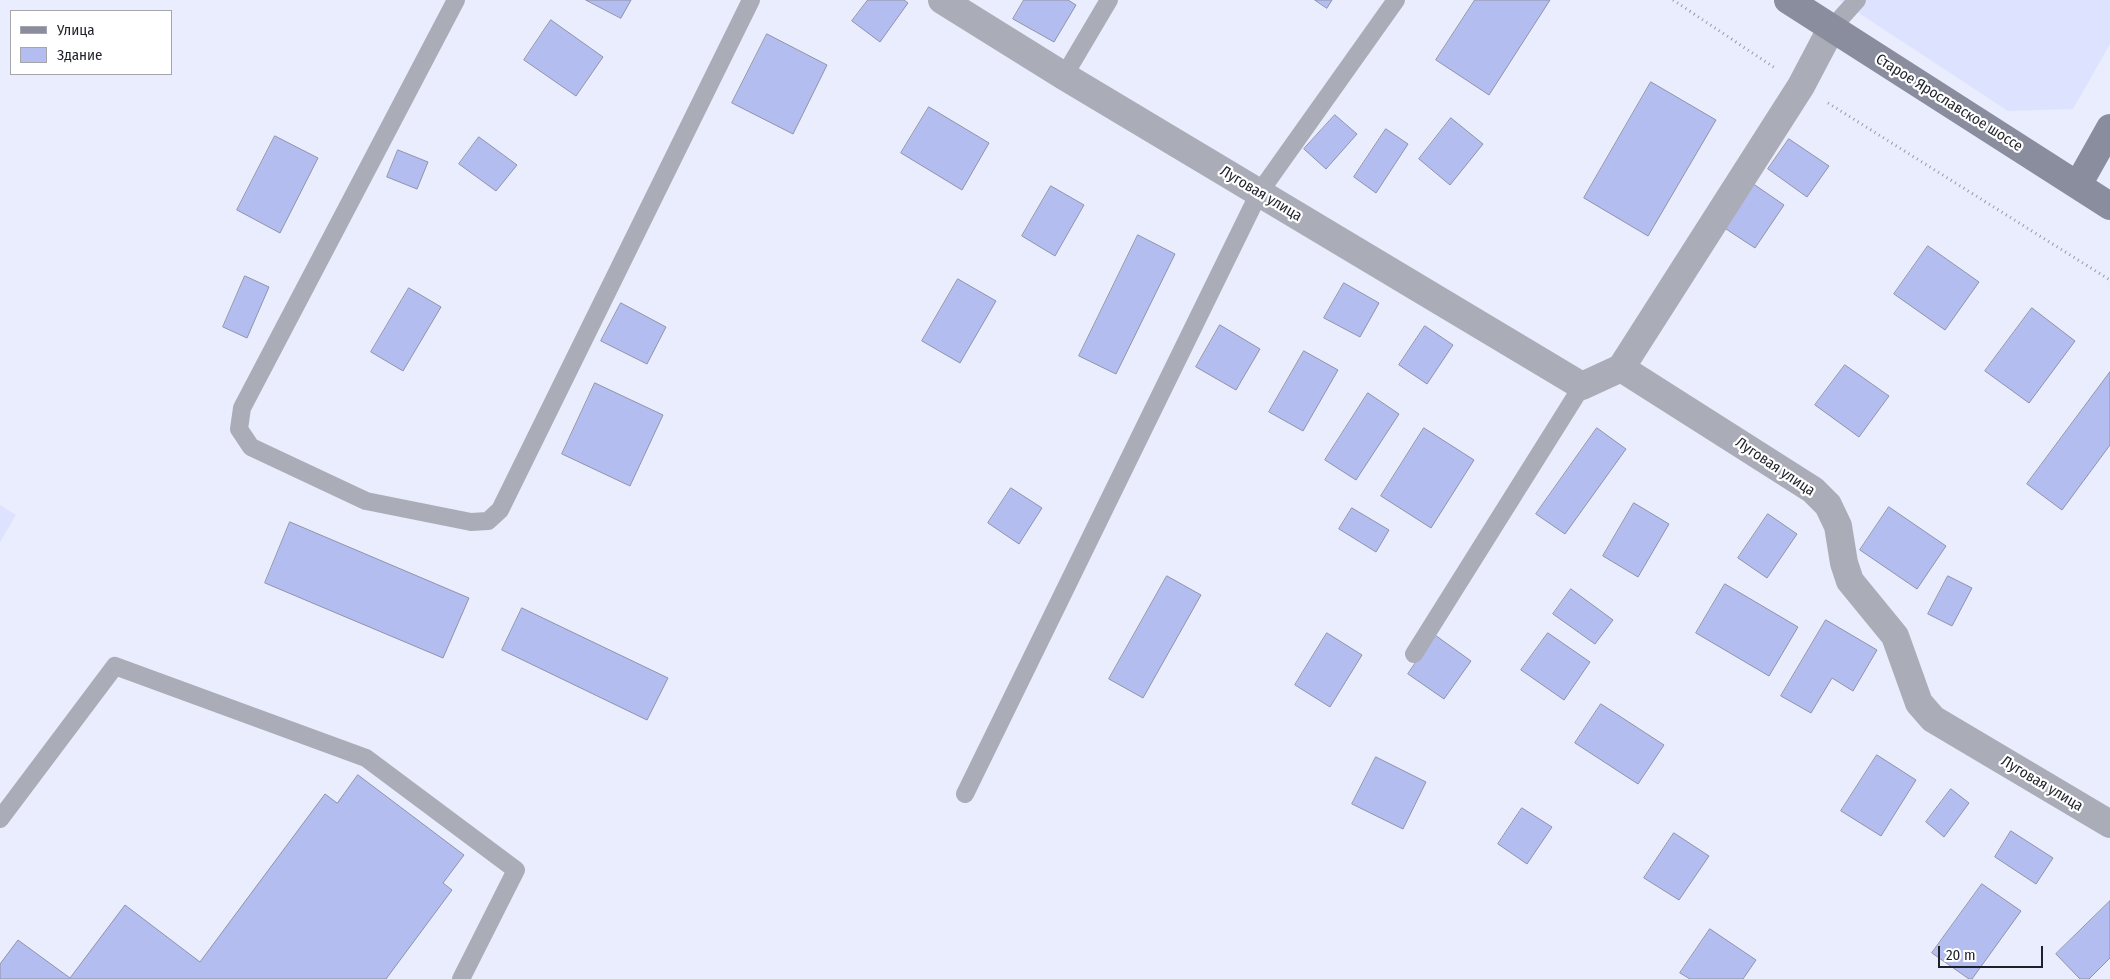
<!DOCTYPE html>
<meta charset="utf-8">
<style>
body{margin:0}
#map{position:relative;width:2110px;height:979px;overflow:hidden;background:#eaedfd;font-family:"Fira Sans Condensed",sans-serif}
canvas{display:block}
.legend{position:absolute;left:10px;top:10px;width:162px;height:65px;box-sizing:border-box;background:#fff;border:1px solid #a5a6aa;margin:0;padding:6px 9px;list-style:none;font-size:15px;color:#1f212a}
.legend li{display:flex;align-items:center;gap:10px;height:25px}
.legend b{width:25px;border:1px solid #a5a6aa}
.scale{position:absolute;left:1938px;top:946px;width:105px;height:22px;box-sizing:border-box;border:2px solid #1f212a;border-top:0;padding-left:6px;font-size:15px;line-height:18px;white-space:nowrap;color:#1f212a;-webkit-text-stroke:4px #fff;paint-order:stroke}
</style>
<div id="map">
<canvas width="2110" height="979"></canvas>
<ul class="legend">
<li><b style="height:6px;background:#8a8d9d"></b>Улица</li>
<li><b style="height:14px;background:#b4bdef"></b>Здание</li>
</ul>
<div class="scale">20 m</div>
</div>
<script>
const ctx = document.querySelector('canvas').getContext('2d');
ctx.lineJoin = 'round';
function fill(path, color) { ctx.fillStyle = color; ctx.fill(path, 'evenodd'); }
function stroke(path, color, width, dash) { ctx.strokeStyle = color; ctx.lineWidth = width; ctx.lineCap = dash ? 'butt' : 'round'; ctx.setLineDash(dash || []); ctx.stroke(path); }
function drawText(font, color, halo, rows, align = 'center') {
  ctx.font = font + ' "Fira Sans Condensed",sans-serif'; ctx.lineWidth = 4.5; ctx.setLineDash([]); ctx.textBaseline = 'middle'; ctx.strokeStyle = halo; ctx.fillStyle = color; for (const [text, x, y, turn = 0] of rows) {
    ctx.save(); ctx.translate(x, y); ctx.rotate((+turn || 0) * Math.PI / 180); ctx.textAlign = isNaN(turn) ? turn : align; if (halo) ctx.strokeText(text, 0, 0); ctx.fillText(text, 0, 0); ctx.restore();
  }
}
const built = new Path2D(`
 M1839 0H2110V44L2073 109 2008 111Z
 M0 505 16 515 0 542Z`);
const building = new Path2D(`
 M586 0H631L621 18Z
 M868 0H904L908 3 880 42 852 21Z
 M1024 0H1068L1076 5 1054 42 1013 19Z
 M1315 0H1332L1327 8Z
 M1475 0H1550L1489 95 1436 60Z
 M551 20 603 57 576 96 524 60Z
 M767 34 827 65 793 134 732 103Z
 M1651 82 1716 120 1648 236 1584 198Z
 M929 107 989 143 962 190 901 153Z
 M1335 115 1357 134 1326 169 1304 149Z
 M1451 118 1483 144 1450 185 1419 159Z
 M1386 129 1408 144 1376 193 1354 177Z
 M275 136 318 158 280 233 237 210Z
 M479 137 517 165 496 191 459 164Z
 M1789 139 1829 166 1807 197 1768 169Z
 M398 150 428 162 417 189 387 177Z
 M1752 183 1784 205 1755 248 1723 227Z
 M1051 186 1084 205 1055 256 1022 236Z
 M1138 235 1175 254 1116 374 1079 356Z
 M1928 246 1979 282 1945 330 1894 294Z
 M245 276 269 287 247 338 223 327Z
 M958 279 996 301 960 363 922 341Z
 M1344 283 1379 303 1360 337 1324 318Z
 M409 288 441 307 403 371 371 352Z
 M621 303 666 327 647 364 601 341Z
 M2032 308 2075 341 2029 403 1985 371Z
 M1220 325 1260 349 1236 390 1196 367Z
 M1425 326 1453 345 1427 384 1399 365Z
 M1304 351 1338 370 1303 431 1269 412Z
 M1845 365 1889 396 1859 437 1815 405Z
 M2110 372V445L2062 510 2027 484Z
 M595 383 663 415 630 486 562 454Z
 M1368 393 1399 414 1356 480 1325 460Z
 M1424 428 1474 460 1431 528 1381 496Z
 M1597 428 1626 449 1565 534 1536 514Z
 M1011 488 1042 508 1019 544 988 523Z
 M1634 503 1669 524 1638 577 1603 556Z
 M1889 507 1946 546 1917 589 1860 550Z
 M1352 508 1389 530 1376 552 1339 529Z
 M1768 514 1797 534 1767 578 1738 558Z
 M290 522 469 598 443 658 265 583Z
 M1167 576 1201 595 1143 698 1109 679Z
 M1948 576 1972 588 1952 626 1928 614Z
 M1725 584 1798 627 1769 676 1696 633Z
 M1571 589 1613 620 1595 644 1553 614Z
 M522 608 668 678 647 720 502 650Z
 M1826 620 1877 650 1853 691 1832 678 1811 713 1781 696Z
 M1327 633 1362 655 1330 707 1295 685Z
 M1548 633 1590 662 1564 700 1521 670Z
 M1435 635 1471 661 1444 699 1408 674Z
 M1601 704 1664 745 1638 784 1575 743Z
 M1877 755 1916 780 1881 836 1841 811Z
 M1376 757 1426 782 1403 829 1352 804Z
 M358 775 464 855 443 883 452 890 386 979H0V964L18 940 70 978 125 905 200 962 325 794 337 803Z
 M1951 789 1969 803 1944 837 1926 822Z
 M1522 808 1552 827 1527 864 1498 844Z
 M2011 831 2053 858 2036 884 1995 857Z
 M1674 833 1709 856 1679 900 1644 878Z
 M1982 884 2021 911 1972 979H1969L1932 953Z
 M2110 901V958L2089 979H2080L2056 954Z
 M1710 929 1756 960 1743 979H1690L1680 973Z`);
const path = new Path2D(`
 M1673 0 1775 68
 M1828 103 2110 280`);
const service = new Path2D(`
 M456 0 242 408 239 429 251 447 366 501 471 522 488 521 500 510 751 0
 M1831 29 1857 0
 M1064 76 1109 0
 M1414 654 1582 386
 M965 794 1259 193 1396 0
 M0 819 115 666 366 758 516 870 461 979`);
const minor = new Path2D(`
 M942 0 1064 76 1582 386 1621 368 1801 86 1831 29
 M1621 368 1813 490 1828 505 1838 526 1844 563 1850 581 1895 636 1919 703 1933 719 2110 824`);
const secondary = new Path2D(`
 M1788 0 2110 206
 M2078 185 2110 128`);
const streetNames = [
 ["Старое Ярославское шоссе",1949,103,32],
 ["Луговая улица",1261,194,31],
 ["Луговая улица",1775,467,34],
 ["Луговая улица",2042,784,31]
];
fill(built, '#dde3fe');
fill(building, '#b4bdef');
stroke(building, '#8e93aa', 1);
stroke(path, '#979aa7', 3, [1, 4]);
stroke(service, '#aaadb8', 18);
stroke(minor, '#aaadb8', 28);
stroke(secondary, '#8a8d9d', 28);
drawText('15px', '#1f212a', '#fff', streetNames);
</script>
